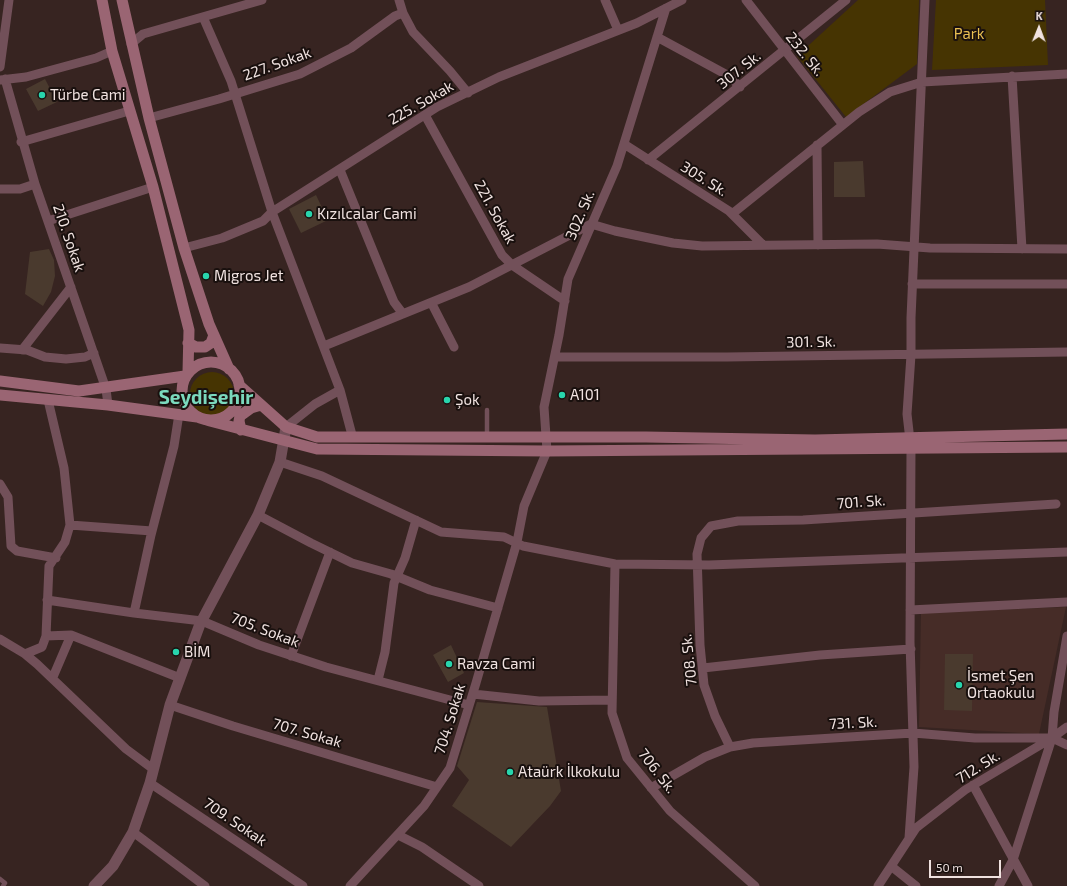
<!DOCTYPE html>
<meta charset="utf-8">
<style>
body{margin:0}
#map{position:relative;width:1067px;height:886px;overflow:hidden;background:#372421;font-family:"Exo 2",sans-serif}
canvas{display:block}
.north{position:absolute;left:1019px;top:8px;width:40px;height:40px;-webkit-text-stroke:3px #19100e;paint-order:stroke;rotate:1deg;font-size:11px;font-weight:700;line-height:16px;text-align:center;color:#f0e2e0}
.north::after{content:'';display:block;margin:auto;width:14px;height:18px;background:#f0e2e0;clip-path:polygon(50% 0,100% 100%,50% 72%,0 100%)}
.scale{position:absolute;left:929px;top:860px;width:72px;height:18px;box-sizing:border-box;border:2px solid #f0e2e0;border-top:0;padding-left:5px;font-size:12px;line-height:14px;white-space:nowrap;color:#f0e2e0;-webkit-text-stroke:3px #19100e;paint-order:stroke}
</style>
<div id="map">
<canvas width="1067" height="886"></canvas>
<div class="north">K</div>
<div class="scale">50 m</div>
</div>
<script>
const c = document.querySelector('canvas').getContext('2d');
c.lineJoin = 'round';
function paint(path, color) {
  c.fillStyle = color;
  c.fill(path, 'evenodd');
}
function shape(rows) {
  const path = new Path2D();
  for (const r of rows) {
    if (r.length === 3) {
      path.moveTo(r[0] + r[2], r[1]);
      path.arc(r[0], r[1], r[2], 0, 2 * Math.PI);
      continue;
    }
    path.moveTo(r[0], r[1]);
    for (let i = 2; i < r.length; i += 2) path.lineTo(r[i], r[i + 1]);
  }
  return path;
}
function strokePath(path, color, width, dash) {
  c.strokeStyle = color;
  c.lineWidth = width;
  c.lineCap = dash ? 'butt' : 'round';
  c.setLineDash(dash || []);
  c.stroke(path);
}
function label(font, color, halo, rows, align = 'center') {
  c.font = font + ' "Exo 2",sans-serif';
  c.lineWidth = 4;
  c.setLineDash([]);
  c.textBaseline = 'middle';
  c.strokeStyle = halo;
  c.fillStyle = color;
  for (const [text, x, y, turn = 0] of rows) {
    c.save();
    c.translate(x, y);
    c.rotate((+turn || 0) * Math.PI / 180);
    c.textAlign = isNaN(turn) ? turn : align;
    if (halo) c.strokeText(text, 0, 0);
    c.fillText(text, 0, 0);
    c.restore();
  }
}
const built = shape([
 [1066,607,1039,734,919,727,921,613]
]);
const green = shape([
 [858,0,919,0,917,64,846,117,797,56],
 [936,0,1045,0,1048,65,932,70],
 [212,394,22]
]);
const building = shape([
 [45,79,57,102,38,111,26,89],
 [863,161,865,197,834,197,834,162],
 [316,195,328,220,301,233,289,209],
 [49,249,54,260,55,276,51,292,43,306,25,294,30,252],
 [451,645,464,673,448,682,433,655],
 [945,654,973,654,972,711,944,710],
 [477,702,547,707,561,791,550,806,511,847,452,806,469,780,457,766]
]);
const service = shape([
 [487,436,487,410],
 [0,879,5,883,3,886]
]);
const minor = shape([
 [399,0,403,13,413,32,450,71,468,93],
 [605,0,618,30],
 [746,0,843,125],
 [203,17,231,81,272,212,340,390,352,435],
 [657,37,729,76,740,87],
 [131,44,143,34,262,0],
 [0,67,9,0],
 [1012,76,1022,249],
 [5,79,35,184,106,389,108,405],
 [0,80,26,77,96,58,112,51],
 [425,115,502,255,512,265,565,301],
 [149,118,219,99,300,74,351,48,395,16,403,13],
 [21,142,129,111],
 [624,144,729,211,763,245],
 [817,145,818,245],
 [648,160,846,0],
 [340,170,382,273,394,302,403,314],
 [0,189,20,189,35,184],
 [732,214,859,112,890,92,922,82,1067,74],
 [48,221,153,187],
 [184,248,222,238,263,221,272,212,437,107,499,77,637,23,682,0],
 [912,284,1067,284],
 [433,306,454,347],
 [324,346,469,287,591,224,615,231,673,243,702,246,877,244,930,248,1067,249],
 [0,348,27,350,45,357,66,359,85,357,94,353],
 [22,350,71,287],
 [555,357,727,357,1067,352],
 [286,427,315,404,340,390],
 [280,462,322,476,441,532,504,537,523,546,615,564,709,565,1067,552],
 [0,484,8,497,11,546,17,551,56,558],
 [258,515,311,543,352,563,391,574,430,590,498,608],
 [70,525,152,531],
 [615,564,612,713,627,758,670,811,755,886],
 [47,600,134,613,202,621,259,645,326,667,469,705],
 [910,610,1067,602],
 [134,613,151,535,174,446,179,414],
 [46,636,71,635,180,678],
 [0,639,25,654,37,664,126,749,153,769],
 [25,654,42,647,46,636,49,566,65,542,70,525,64,468,48,400],
 [291,656,330,552],
 [703,668,820,655,911,649],
 [53,677,71,635],
 [378,680,385,652,394,583,405,558,416,520],
 [473,694,539,701,612,700],
 [170,705,233,726,437,787],
 [730,747,715,716,704,685,700,645,697,554,701,538,711,526,738,521,803,520,1056,504],
 [150,783,303,886],
 [973,785,1028,886],
 [651,788,705,757,730,747,753,743,913,733,975,738,1052,738,1067,745],
 [133,832,205,886],
 [398,835,422,847,479,886],
 [909,838,914,767,910,642,911,449,907,414,911,355,911,318,925,0],
 [891,866,916,886],
 [350,886,424,806,450,768,476,683,517,542,524,506,547,451,544,407,559,335,568,279,617,166,666,8],
 [878,886,916,828,965,790,1052,738,1067,727],
 [999,886,1013,860,1052,738,1054,712,1067,636]
]);
const tertiary = shape([
 [94,886,113,866,133,832,150,783,170,705,200,624,258,515,280,462,286,427]
]);
const secondary = shape([
 [102,0,112,51,153,187,189,330,188,372],
 [122,0,149,118,184,248,209,324,229,369],
 [188,343,196,347,205,347,211,343,214,335],
 [211,391,29],
 [0,381,79,391,185,376],
 [239,385,286,427,317,437,646,437,815,440,1067,434],
 [0,395,108,405,197,417],
 [206,420,317,449,547,451,1067,447],
 [241,430,239,421,240,416,251,408,261,405]
]);
const markers = [
 [42,95,4,"#28d5ad"],
 [309,214,4,"#28d5ad"],
 [206,276,4,"#28d5ad"],
 [562,395,4,"#28d5ad"],
 [447,400,4,"#28d5ad"],
 [176,652,4,"#28d5ad"],
 [449,664,4,"#28d5ad"],
 [959,685,4,"#28d5ad"],
 [510,772,4,"#28d5ad"]
];
const parkNames = [
 ["Park",969,34]
];
const streetNames = [
 ["232. Sk.",805,54,51],
 ["227. Sokak",277,64,-20],
 ["307. Sk.",739,70,-39],
 ["225. Sokak",421,103,-30],
 ["305. Sk.",704,179,32],
 ["221. Sokak",495,212,61],
 ["302. Sk.",580,215,-67],
 ["210. Sokak",69,238,71],
 ["301. Sk.",811,342,-1],
 ["701. Sk.",861,502,-4],
 ["705. Sokak",265,630,21],
 ["708. Sk.",689,660,-96],
 ["704. Sokak",450,719,-73],
 ["731. Sk.",853,723,-3],
 ["707. Sokak",307,733,16],
 ["712. Sk.",978,767,-32],
 ["706. Sk.",657,771,52],
 ["709. Sokak",235,822,34]
];
const poiNames = [
 ["Türbe Cami",50,95],
 ["Kızılcalar Cami",317,214],
 ["Migros Jet",214,276],
 ["A101",570,395],
 ["Şok",455,400],
 ["BİM",184,652],
 ["Ravza Cami",457,664],
 ["İsmet Şen",967,676],
 ["Ortaokulu",967,693],
 ["Ataürk İlkokulu",518,772]
];
const districtNames = [
 ["Seydişehir",206,398]
];
paint(built, '#462c27');
paint(green, '#463402');
paint(building, '#4a3a2e');
strokePath(service, '#725059', 4.5);
strokePath(minor, '#725059', 9);
strokePath(tertiary, '#725059', 11);
strokePath(secondary, '#9a6573', 11);
for (const [x, y, r, color] of markers) {
  const dot = new Path2D();
  dot.arc(x, y, r, 0, 2 * Math.PI);
  c.fillStyle = color;
  c.fill(dot);
  strokePath(dot, '#19100e', 1.5);
}
label('15px', '#e9bf52', '#19100e', parkNames);
label('15px', '#f0e2e0', '#19100e', streetNames);
label('15px', '#f0e2e0', '#19100e', poiNames, 'left');
label('bold 19px', '#7bd9bd', '#19100e', districtNames);
</script>
